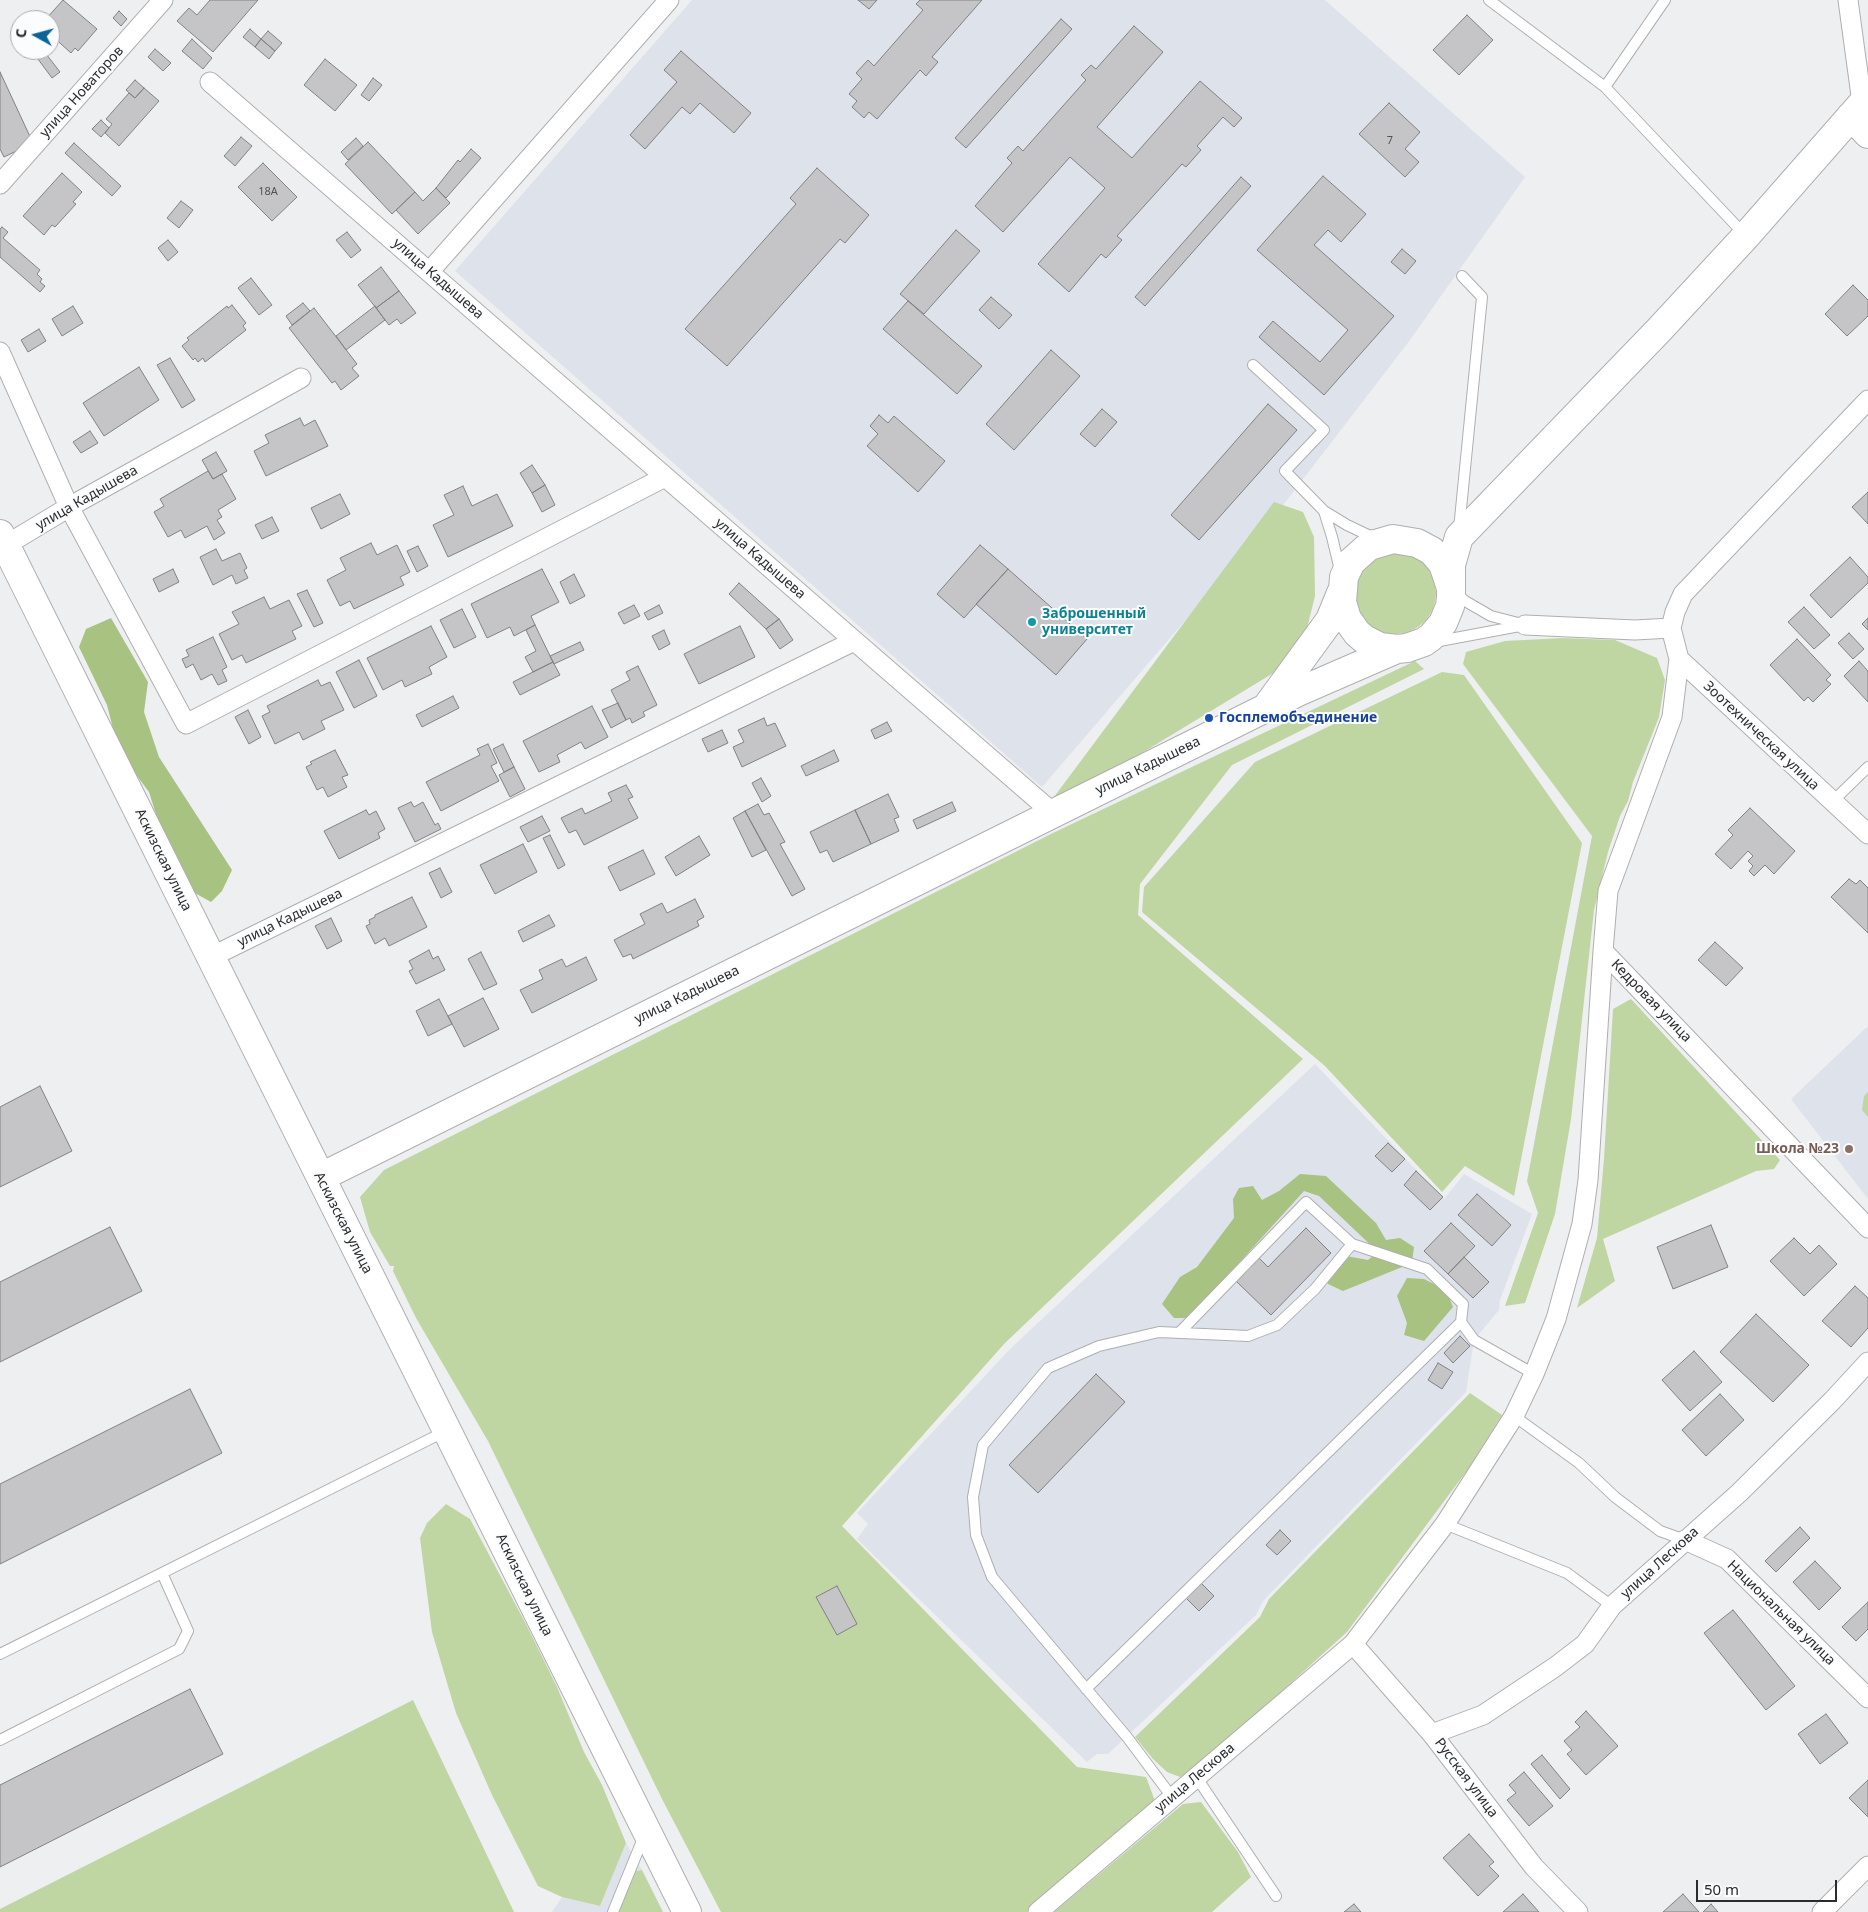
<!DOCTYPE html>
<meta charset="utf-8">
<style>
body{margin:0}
#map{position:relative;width:1868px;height:1912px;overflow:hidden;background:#eeeff1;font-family:"Noto Sans",sans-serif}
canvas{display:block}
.north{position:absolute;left:10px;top:10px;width:50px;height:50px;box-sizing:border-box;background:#fbfcfe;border:1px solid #a8a9aa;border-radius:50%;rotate:277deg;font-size:14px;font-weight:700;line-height:20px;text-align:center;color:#2c2c2d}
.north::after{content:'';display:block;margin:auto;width:18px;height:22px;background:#0a6495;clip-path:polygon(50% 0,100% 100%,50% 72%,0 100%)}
.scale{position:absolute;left:1696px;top:1880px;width:141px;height:22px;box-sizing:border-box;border:2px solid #2c2c2d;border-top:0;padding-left:6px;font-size:15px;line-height:18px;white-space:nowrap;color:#2c2c2d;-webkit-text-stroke:4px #fbfcfe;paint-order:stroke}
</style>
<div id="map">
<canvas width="1868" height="1912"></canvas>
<div class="north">С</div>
<div class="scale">50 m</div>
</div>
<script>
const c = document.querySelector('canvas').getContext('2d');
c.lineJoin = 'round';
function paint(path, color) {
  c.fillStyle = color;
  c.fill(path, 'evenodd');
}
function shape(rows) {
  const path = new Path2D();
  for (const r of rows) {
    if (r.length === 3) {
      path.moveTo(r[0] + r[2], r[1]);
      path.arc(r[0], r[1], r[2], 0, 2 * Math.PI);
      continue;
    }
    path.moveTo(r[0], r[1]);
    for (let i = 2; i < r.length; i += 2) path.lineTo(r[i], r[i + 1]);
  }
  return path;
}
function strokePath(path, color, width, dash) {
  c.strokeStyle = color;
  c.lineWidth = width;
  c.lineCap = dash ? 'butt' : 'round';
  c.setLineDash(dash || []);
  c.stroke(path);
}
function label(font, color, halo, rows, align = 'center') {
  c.font = font + ' "Noto Sans",sans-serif';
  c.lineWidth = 4;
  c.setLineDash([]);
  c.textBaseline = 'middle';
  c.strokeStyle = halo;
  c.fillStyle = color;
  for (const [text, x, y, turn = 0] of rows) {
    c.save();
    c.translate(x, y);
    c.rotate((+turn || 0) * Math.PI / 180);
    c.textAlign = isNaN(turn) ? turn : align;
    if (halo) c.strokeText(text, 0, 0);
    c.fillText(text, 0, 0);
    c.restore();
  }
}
const built = shape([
 [692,0,1325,0,1525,177,1410,340,1274,517,1042,787,455,271],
 [1868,1026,1868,1199,1791,1099],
 [1315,1064,1444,1199,1464,1174,1532,1214,1500,1300,1499,1310,1474,1340,1466,1392,1263,1601,1256,1615,1108,1754,1097,1754,1087,1762,857,1539,868,1524,857,1513,1010,1349],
 [626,1843,642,1870,636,1871,617,1912,552,1912,562,1897,600,1906]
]);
const green = shape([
 [1274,502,1303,512,1314,537,1315,596,1307,628,1275,672,1063,801,1048,805],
 [1395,593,41],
 [1563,638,1615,640,1657,658,1665,680,1659,717,1633,782,1628,801,1620,816,1608,852,1594,910,1571,1119,1555,1214,1525,1303,1505,1306,1538,1213,1527,1181,1592,836,1463,664,1466,652,1505,641],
 [1415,661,1424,669,1232,765,1140,884,1138,915,1303,1059,1005,1343,842,1526,1077,1767,1146,1777,1155,1801,1027,1912,721,1912,662,1799,488,1441,416,1318,393,1271,394,1266,390,1266,370,1232,360,1197,384,1170,1055,832],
 [1442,672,1464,675,1582,843,1514,1196,1465,1166,1442,1192,1325,1066,1142,912,1144,887,1255,762],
 [1631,999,1780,1160,1774,1169,1756,1171,1603,1239,1615,1281,1577,1308,1597,1238,1604,1159,1613,1009],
 [1868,1092,1868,1117,1862,1110,1864,1096],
 [1470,1393,1502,1415,1468,1469,1347,1632,1196,1769,1180,1777,1167,1772,1153,1759,1135,1737,1260,1617,1269,1599],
 [446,1504,470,1519,527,1626,557,1687,584,1752,602,1785,626,1843,600,1906,562,1897,538,1886,492,1795,456,1713,432,1632,420,1538,427,1523],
 [413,1700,514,1912,0,1912,0,1909],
 [1201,1802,1238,1852,1251,1877,1212,1912,1054,1912,1183,1804],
 [642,1870,663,1912,617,1912,636,1871]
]);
const forest = shape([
 [111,618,148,682,144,712,159,757,232,870,222,891,211,902,193,892,160,827,149,792,119,752,107,705,79,647,86,629],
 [1300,1174,1326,1176,1376,1223,1386,1240,1400,1238,1414,1247,1412,1263,1343,1291,1328,1284,1325,1271,1346,1256,1368,1260,1378,1252,1319,1196,1304,1191,1189,1318,1174,1318,1162,1304,1180,1277,1197,1267,1234,1218,1233,1199,1239,1188,1253,1186,1262,1200,1279,1191],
 [1407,1278,1424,1279,1446,1290,1453,1307,1424,1341,1404,1335,1407,1323,1397,1296]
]);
const building = shape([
 [63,0,97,29,78,51,75,48,71,53,50,34,50,20,45,20,63,0],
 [210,0,258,0,213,52,177,21,189,8,197,15,210,0],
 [858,0,877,0,869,9,858,0],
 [920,0,982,0,932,57,938,62,926,76,920,70,877,119,869,112,864,118,852,107,857,101,849,94,862,79,856,73,868,60,874,66,923,10,916,4,920,0],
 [119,11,127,19,121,26,113,18,119,11],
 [1467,15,1493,40,1459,75,1433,50,1467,15],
 [1061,19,1072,29,966,148,955,138,1061,19],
 [1134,26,1163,52,1097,127,1132,158,1200,81,1242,118,1234,127,1223,117,1197,146,1201,150,1186,167,1182,164,1117,236,1122,240,1106,258,1101,254,1069,292,1038,264,1105,188,1070,157,1003,232,975,206,1012,163,1007,158,1018,146,1023,151,1086,80,1081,75,1091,65,1096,69,1134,26],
 [250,29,261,39,255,47,243,37,250,29],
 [268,31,282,43,275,51,261,39,268,31],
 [192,39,212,58,203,69,182,51,192,39],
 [261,39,275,51,269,59,255,47,261,39],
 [155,49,171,63,163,71,148,57,155,49],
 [33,50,43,50,60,72,52,78,32,51,33,50],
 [681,51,751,113,734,133,700,103,690,114,682,107,645,149,630,135,677,82,664,70,681,51],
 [325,59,357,85,335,111,304,85,325,59],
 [0,72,33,143,4,157,0,149,0,72],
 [373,78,382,85,369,101,361,95,373,78],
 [135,80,144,88,135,98,126,90,135,80],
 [144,88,159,101,119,146,105,133,112,124,106,119,129,93,135,98,144,88],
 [1389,103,1420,132,1405,149,1419,162,1405,177,1359,134,1389,103],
 [101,120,109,128,101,137,92,129,101,120],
 [241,137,252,146,235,166,224,156,241,137],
 [356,138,363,146,348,160,341,152,356,138],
 [368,142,415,192,392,214,345,164,368,142],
 [74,143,121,186,112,196,65,153,74,143],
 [471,149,481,158,446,198,436,188,458,160,460,162,471,149],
 [263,163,297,197,272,221,238,187,263,163],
 [817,168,869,215,845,243,840,239,727,366,685,329,796,204,790,198,817,168],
 [62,173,82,192,73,202,76,204,55,227,52,225,44,235,23,216,62,173],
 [1323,176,1366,214,1341,242,1328,230,1314,245,1394,316,1324,395,1259,337,1273,321,1320,362,1348,330,1257,250,1323,176],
 [1241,177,1251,186,1145,306,1135,297,1241,177],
 [436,188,450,203,418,234,396,210,415,192,423,201,436,188],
 [181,201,193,210,179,228,167,218,181,201],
 [2,227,8,232,3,238,40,270,37,274,42,279,40,282,45,286,40,292,0,257,0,229,2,227],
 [956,230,980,251,924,314,900,294,956,230],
 [347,232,361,250,351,258,336,240,347,232],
 [168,240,178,252,168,261,158,248,168,240],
 [1402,249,1416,261,1405,274,1391,262,1402,249],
 [381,267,399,291,376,308,358,285,381,267],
 [251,278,272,305,259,315,238,288,251,278],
 [1853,285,1868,300,1868,316,1847,336,1825,314,1853,285],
 [399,291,416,313,401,324,397,319,389,325,376,308,399,291],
 [991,297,1012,315,999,329,979,310,991,297],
 [908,301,982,366,957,394,883,329,908,301],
 [303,303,310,311,292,325,286,316,303,303],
 [232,305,246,323,243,326,246,330,205,362,203,358,198,362,195,358,193,360,182,346,189,340,187,338,227,306,228,308,232,305],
 [73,306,83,323,62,336,52,319,73,306],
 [375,306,385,320,346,350,336,336,375,306],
 [314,308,357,364,352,368,359,376,341,390,335,381,332,383,289,328,314,308],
 [39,329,46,341,28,352,21,340,39,329],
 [1051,350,1080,376,1014,450,986,424,1051,350],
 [170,358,195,400,182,408,157,365,170,358],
 [139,367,159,400,104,436,83,403,139,367],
 [1268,404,1297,430,1199,540,1171,515,1268,404],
 [1102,409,1117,422,1095,447,1080,434,1102,409],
 [879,415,888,423,894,416,945,461,918,492,867,446,878,434,870,426,879,415],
 [300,418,304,426,315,420,328,446,266,476,254,451,269,443,265,435,300,418],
 [90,431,98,443,81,453,73,442,90,431],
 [216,452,227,471,213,479,202,460,216,452],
 [532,465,545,485,532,493,520,473,532,465],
 [208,471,213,479,222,474,236,499,218,510,222,517,217,520,225,533,214,540,207,526,185,538,181,530,168,537,154,512,164,506,160,499,208,471],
 [545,485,555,505,542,512,532,493,545,485],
 [463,486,472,506,497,494,513,526,448,557,433,525,454,515,444,495,463,486],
 [1868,492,1868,524,1852,507,1868,492],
 [340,494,350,514,321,529,311,508,340,494],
 [272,517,279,531,262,539,255,525,272,517],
 [371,543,377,555,397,545,410,572,400,577,404,585,354,609,350,601,340,606,327,580,346,570,340,558,371,543],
 [980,545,1008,569,964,618,937,594,980,545],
 [418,546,428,566,417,572,407,551,418,546],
 [216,549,222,561,240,553,247,568,244,570,248,578,236,584,232,575,213,585,200,557,216,549],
 [1850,557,1868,577,1868,583,1831,618,1810,595,1850,557],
 [173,569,179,582,159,592,153,579,173,569],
 [542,569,559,602,531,616,535,625,514,636,510,627,487,638,471,604,542,569],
 [1008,569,1087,639,1056,675,976,604,1008,569],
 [574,574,585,596,570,604,560,582,574,574],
 [739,583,779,619,766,629,729,594,739,583],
 [307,590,323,623,314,627,297,594,307,590],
 [264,597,270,609,289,600,302,626,292,631,296,639,246,663,242,655,232,660,219,634,239,624,232,612,264,597],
 [634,605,640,616,624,624,618,613,634,605],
 [659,605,663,613,648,620,644,613,659,605],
 [1804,607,1830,635,1814,649,1788,622,1804,607],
 [462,609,476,637,454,648,440,620,462,609],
 [1868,618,1868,630,1862,624,1868,618],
 [779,619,793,640,780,649,766,629,779,619],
 [535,625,553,662,533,672,525,657,536,651,526,630,535,625],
 [431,626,447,657,429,667,432,674,405,687,402,680,383,690,367,658,431,626],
 [740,626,755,657,699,684,684,654,740,626],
 [664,630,670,644,659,650,652,636,664,630],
 [1849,633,1864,649,1853,659,1838,643,1849,633],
 [213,637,227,667,222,670,227,681,218,685,212,674,201,680,193,664,186,668,182,659,189,656,186,650,213,637],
 [1797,639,1831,675,1826,680,1831,684,1813,702,1808,697,1804,701,1770,665,1797,639],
 [580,642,584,650,554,664,550,656,580,642],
 [359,660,377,696,354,708,336,672,359,660],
 [1859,661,1868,671,1868,702,1844,676,1859,661],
 [553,662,560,675,520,695,513,682,553,662],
 [638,666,657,705,643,712,645,716,632,723,630,718,626,720,611,690,630,680,626,672,638,666],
 [318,680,321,686,330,682,344,710,321,721,325,729,303,740,299,732,275,744,262,716,270,712,267,706,318,680],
 [453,696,459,708,422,727,416,715,453,696],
 [618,703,626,720,611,728,602,710,618,703],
 [592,706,608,737,585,749,581,742,557,755,560,762,539,772,523,741,592,706],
 [248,710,261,737,249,744,235,717,248,710],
 [764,718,767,726,775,723,786,746,742,767,733,747,744,742,738,730,764,718],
 [887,722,892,731,875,739,871,730,887,722],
 [722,730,728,743,708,752,702,739,722,730],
 [488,744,497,763,491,766,499,781,441,811,426,782,480,755,477,749,488,744],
 [503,744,514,767,504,772,493,749,503,744],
 [335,750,348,775,342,777,347,787,328,797,323,787,317,790,306,767,312,764,310,762,335,750],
 [834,750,839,761,806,776,801,766,834,750],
 [514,767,525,789,510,797,499,775,514,767],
 [761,778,771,796,762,802,752,783,761,778],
 [626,785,633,797,628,799,638,818,584,845,576,830,569,833,561,818,582,808,585,814,612,801,608,793,626,785],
 [888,794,899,817,894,819,899,831,871,844,855,810,888,794],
 [411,802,414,807,423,802,435,825,438,823,441,829,415,842,398,808,411,802],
 [952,802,956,811,917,829,913,820,952,802],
 [758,804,764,815,769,813,785,842,780,844,805,889,792,896,745,811,758,804],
 [1750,808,1795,851,1774,874,1765,865,1754,876,1749,871,1753,866,1748,861,1753,856,1748,851,1731,869,1715,854,1733,835,1728,830,1750,808],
 [366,810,369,815,376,811,385,829,378,833,380,838,339,859,324,831,366,810],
 [855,810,871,844,833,862,827,850,820,853,810,832,855,810],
 [745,811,766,850,752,857,733,818,745,811],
 [542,816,550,831,528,842,520,827,542,816],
 [550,835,565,865,558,869,543,838,550,835],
 [699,836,710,855,676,876,665,857,699,836],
 [523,844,537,872,495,894,480,865,523,844],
 [643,850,655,874,620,891,608,867,643,850],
 [440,868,452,892,441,898,429,873,440,868],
 [1849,879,1856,884,1860,880,1868,888,1868,933,1831,897,1849,879],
 [412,897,427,927,389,946,385,938,375,944,366,926,370,924,369,920,375,917,375,915,412,897],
 [695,899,704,917,697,921,699,926,633,959,631,954,623,957,614,940,645,924,640,914,662,903,667,913,695,899],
 [549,915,555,926,523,942,518,931,549,915],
 [331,918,342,941,327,949,315,926,331,918],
 [1715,942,1743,968,1726,986,1698,960,1715,942],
 [429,950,433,959,438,956,445,970,416,984,409,971,413,969,409,961,429,950],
 [481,952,497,984,484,990,468,959,481,952],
 [586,957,597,980,532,1013,520,990,543,979,539,970,562,959,566,967,586,957],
 [483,998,499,1029,464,1047,448,1016,483,998],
 [439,999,452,1024,428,1036,416,1011,439,999],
 [40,1086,72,1151,0,1187,0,1107,40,1086],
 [1388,1143,1405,1159,1392,1172,1375,1156,1388,1143],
 [1416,1171,1443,1197,1430,1210,1404,1185,1416,1171],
 [1477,1194,1511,1225,1492,1246,1458,1215,1477,1194],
 [1451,1223,1475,1246,1448,1274,1424,1251,1451,1223],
 [1711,1225,1728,1267,1673,1289,1657,1247,1711,1225],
 [110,1227,142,1291,0,1362,0,1282,110,1227],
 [1306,1228,1331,1253,1271,1315,1235,1280,1258,1257,1268,1267,1306,1228],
 [1794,1238,1810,1254,1819,1245,1837,1264,1804,1296,1770,1261,1794,1238],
 [1464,1257,1489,1282,1473,1298,1448,1274,1464,1257],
 [1855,1286,1868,1298,1868,1328,1851,1347,1822,1321,1855,1286],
 [1756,1314,1809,1365,1773,1402,1720,1352,1756,1314],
 [1460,1336,1470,1346,1453,1363,1444,1353,1460,1336],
 [1694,1351,1722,1382,1690,1411,1662,1380,1694,1351],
 [1438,1363,1453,1372,1442,1389,1428,1380,1438,1363],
 [1096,1374,1125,1402,1038,1493,1009,1465,1096,1374],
 [190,1389,222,1453,0,1564,0,1484,190,1389],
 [1720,1394,1744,1420,1706,1456,1682,1430,1720,1394],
 [1800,1527,1810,1538,1776,1572,1765,1561,1800,1527],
 [1280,1530,1291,1541,1277,1555,1266,1545,1280,1530],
 [1815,1561,1841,1588,1819,1610,1793,1582,1815,1561],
 [1199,1581,1214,1596,1199,1611,1184,1596,1199,1581],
 [837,1586,857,1624,837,1635,816,1597,837,1586],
 [1868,1602,1868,1629,1856,1641,1842,1627,1868,1602],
 [1733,1610,1795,1686,1766,1710,1704,1633,1733,1610],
 [190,1689,223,1754,0,1867,0,1785,190,1689],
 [1586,1711,1618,1746,1586,1775,1567,1754,1572,1750,1564,1741,1580,1727,1575,1722,1586,1711],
 [1826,1714,1848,1743,1820,1764,1798,1734,1826,1714],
 [1542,1755,1570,1789,1560,1799,1531,1764,1542,1755],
 [1524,1772,1553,1806,1529,1826,1507,1800,1516,1793,1509,1785,1524,1772],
 [1868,1780,1868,1817,1849,1798,1868,1780],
 [1469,1834,1494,1862,1489,1866,1499,1876,1478,1896,1443,1858,1469,1834],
 [1523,1894,1539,1912,1503,1912,1523,1894],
 [1683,1894,1699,1912,1663,1912,1683,1894],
 [1354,1904,1361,1912,1344,1912,1354,1904],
 [1711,1904,1718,1912,1703,1912,1711,1904]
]);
const lane = shape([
 [1489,0,1605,87,1745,235],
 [1605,87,1665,0],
 [1253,365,1324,430,1285,471,1324,511,1347,525,1368,535,1378,536],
 [1324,511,1332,537,1340,570],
 [1459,529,1482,297,1462,276],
 [1455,592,1465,601,1491,616,1522,624],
 [1434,642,1525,625],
 [1832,802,1868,767],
 [1180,1332,1306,1202,1352,1244,1427,1269,1463,1304,1461,1322,1474,1340,1534,1374],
 [1514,1416,1579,1463,1615,1497,1660,1531,1685,1540],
 [1445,1524,1567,1573,1612,1606],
 [0,1654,446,1431],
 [1086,1689,1461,1322],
 [0,1740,179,1649,188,1631,162,1573],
 [1197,1778,1276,1896],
 [1172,1797,1127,1737,992,1577,976,1535,973,1497,983,1445,1048,1368,1099,1346,1159,1332,1248,1336,1277,1325,1315,1289,1352,1244],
 [613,1912,644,1836]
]);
const street = shape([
 [1848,0,1862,103],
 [210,82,1053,813],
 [0,184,163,0],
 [429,272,669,0],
 [0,352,69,507,186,724,665,477],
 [6,545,69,507,301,378],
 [1525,625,1635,630,1671,628,1675,612,1683,594,1868,400],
 [1671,628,1679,659,1868,834],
 [1679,659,1672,717,1608,891,1603,951,1868,1228],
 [211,957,854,641],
 [1685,1540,1727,1559,1868,1698],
 [1353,1644,1432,1734,1534,1867,1578,1912],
 [1432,1734,1483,1715,1555,1667,1585,1644,1612,1606,1739,1493,1832,1401,1868,1362],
 [1038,1912,1353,1644,1445,1524,1514,1416,1534,1374,1556,1319,1582,1224,1588,1180,1603,951],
 [1822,1912,1868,1866]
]);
const secondary = shape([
 [1851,116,1868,134],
 [1451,588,1443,564,1432,551,1417,543,1393,539,1369,546,1351,562,1344,577,1342,602,1347,619,1357,633,1364,639,1380,647,1397,649,1407,648,1424,642,1431,637,1443,623,1450,606,1451,597,1451,565,1459,537,1659,330,1746,236,1868,97],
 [1268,705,1330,620,1341,593],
 [321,1177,1298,692,1397,649]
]);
const primary = shape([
 [0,534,687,1912]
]);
const markers = [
 [1032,622,5,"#0f9aa8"],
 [1209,718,5,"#1a4fb4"],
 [1849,1149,5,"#8d6e63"]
];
const numberNames = [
 ["7",1390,141],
 ["18А",268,192]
];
const streetNames = [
 ["улица Новаторов",82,92,-48],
 ["улица Кадышева",438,279,41],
 ["улица Кадышева",87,498,-30],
 ["улица Кадышева",760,559,41],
 ["Зоотехническая улица",1761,736,43],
 ["улица Кадышева",1148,766,-26],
 ["Аскизская улица",163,860,64],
 ["улица Кадышева",290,918,-26],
 ["улица Кадышева",687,995,-26],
 ["Кедровая улица",1651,1001,46],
 ["Аскизская улица",343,1223,63],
 ["улица Лескова",1660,1563,-42],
 ["Аскизская улица",524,1585,64],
 ["Национальная улица",1781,1613,44],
 ["улица Лескова",1195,1778,-40],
 ["Русская улица",1466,1778,53]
];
const cultureNames = [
 ["Заброшенный",1042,614],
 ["университет",1042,630]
];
const transitNames = [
 ["Госплемобъединение",1219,718]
];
const educationNames = [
 ["Школа №23",1839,1149]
];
paint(built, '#dee2eb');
paint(green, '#bfd5a2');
paint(forest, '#a8c282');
paint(building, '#c5c5c7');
strokePath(building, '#818283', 1);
strokePath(lane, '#afafb1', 12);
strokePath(street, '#afafb1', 21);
strokePath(secondary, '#afafb1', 30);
strokePath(primary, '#afafb1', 30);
strokePath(lane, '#fff', 10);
strokePath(street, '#fff', 19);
strokePath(secondary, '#fff', 28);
strokePath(primary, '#fff', 28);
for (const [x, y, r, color] of markers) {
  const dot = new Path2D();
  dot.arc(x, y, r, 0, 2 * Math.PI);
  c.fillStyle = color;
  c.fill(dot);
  strokePath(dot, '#fbfcfe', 2);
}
label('11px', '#525254', null, numberNames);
label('14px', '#2c2c2d', '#fbfcfe', streetNames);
label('bold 14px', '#0d838f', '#fbfcfe', cultureNames, 'left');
label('bold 14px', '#164399', '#fbfcfe', transitNames, 'left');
label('bold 14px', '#785e54', '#fbfcfe', educationNames, 'right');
</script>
